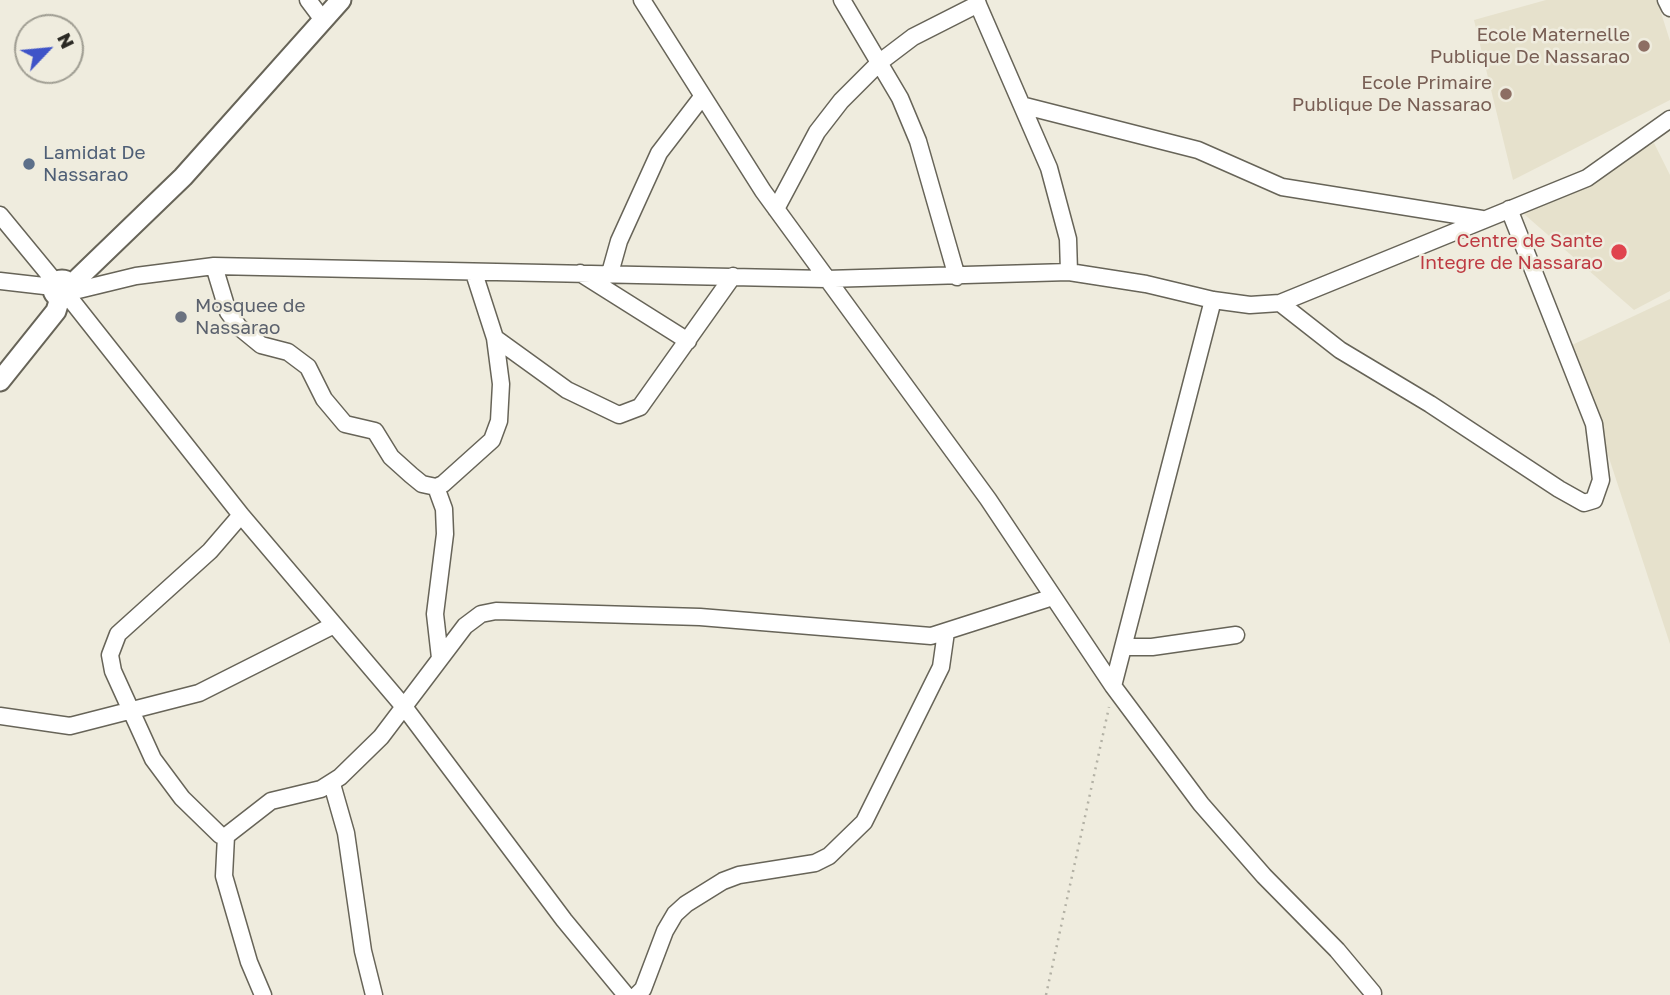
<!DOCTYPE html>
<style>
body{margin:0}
#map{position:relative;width:1670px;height:995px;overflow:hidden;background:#efecde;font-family:"Golos Text",sans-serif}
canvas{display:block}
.north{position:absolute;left:14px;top:14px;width:70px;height:70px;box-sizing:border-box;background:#efecde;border:2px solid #a09e93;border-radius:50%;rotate:64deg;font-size:19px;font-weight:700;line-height:28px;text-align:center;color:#2a2823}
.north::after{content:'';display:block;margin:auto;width:24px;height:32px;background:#3f54c8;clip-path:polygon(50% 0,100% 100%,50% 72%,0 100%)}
</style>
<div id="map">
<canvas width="1670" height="995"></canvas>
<div class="north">N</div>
</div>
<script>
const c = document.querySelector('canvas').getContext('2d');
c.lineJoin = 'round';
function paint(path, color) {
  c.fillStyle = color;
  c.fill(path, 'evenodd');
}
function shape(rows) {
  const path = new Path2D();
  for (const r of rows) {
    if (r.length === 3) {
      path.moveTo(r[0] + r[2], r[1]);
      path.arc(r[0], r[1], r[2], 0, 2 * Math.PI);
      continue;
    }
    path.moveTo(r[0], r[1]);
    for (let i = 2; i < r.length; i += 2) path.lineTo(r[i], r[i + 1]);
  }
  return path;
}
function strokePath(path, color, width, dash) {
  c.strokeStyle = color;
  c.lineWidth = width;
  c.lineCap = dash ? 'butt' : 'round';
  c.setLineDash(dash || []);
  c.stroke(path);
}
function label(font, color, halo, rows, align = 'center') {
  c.font = font + ' "Golos Text",sans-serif';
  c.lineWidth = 5;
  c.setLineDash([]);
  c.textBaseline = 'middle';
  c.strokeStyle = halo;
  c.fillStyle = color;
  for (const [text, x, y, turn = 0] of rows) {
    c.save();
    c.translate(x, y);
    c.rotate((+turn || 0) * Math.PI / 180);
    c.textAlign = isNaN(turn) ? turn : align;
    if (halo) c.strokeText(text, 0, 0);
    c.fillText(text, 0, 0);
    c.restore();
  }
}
const built = shape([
 [1546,0,1657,0,1670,41,1670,100,1513,180,1474,20],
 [1654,143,1670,175,1670,291,1634,310,1524,214],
 [1670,299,1670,644,1572,345]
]);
const path = shape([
 [1046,995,1109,707]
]);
const minor = shape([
 [308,0,323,20],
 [642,0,763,191,988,499,1113,686,1201,804,1264,876,1337,950,1373,993],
 [842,0,900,98,918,141,957,277],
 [976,0,1049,168,1068,239,1069,272],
 [1666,0,1670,8],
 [1025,106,1198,150,1282,187,1482,219],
 [776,209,817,132,841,101,880,62,913,37,978,4],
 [0,215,56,283],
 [214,266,228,312,239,327,261,345,288,352,308,367,324,399,345,424,375,431,391,457,411,475,422,484,436,487,443,484,492,440,499,421,501,384,495,338,474,273],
 [580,273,688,341],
 [610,273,619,241,659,153,702,97],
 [0,281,53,287],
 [70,292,136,276,214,266,826,279,1069,272,1146,284,1213,300,1250,305,1280,303,1587,178,1670,119],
 [68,296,241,515,405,708,564,920,626,995],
 [1280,303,1340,350,1430,404,1559,489,1584,503,1594,500,1601,480,1594,424,1509,209],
 [495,338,567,390,619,415,640,407,733,276],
 [436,487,444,509,445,534,435,614,440,658],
 [1124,647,1152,647,1236,635],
 [1113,686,1213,300],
 [0,716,70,726,199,693,334,625],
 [332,784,346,833,363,951,374,995],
 [226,836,220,835,182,798,153,759,113,671,110,655,118,634,210,551,241,515],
 [263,995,249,962,224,876,226,836,271,801,321,789,340,777,381,737,465,626,481,614,496,611,700,617,931,636,1053,597],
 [637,995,643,989,665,931,675,914,686,904,723,881,739,875,815,863,829,856,864,822,941,667,946,632]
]);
const tertiary = shape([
 [62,289,9],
 [70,286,183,177,341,0],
 [0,381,56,311,60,298]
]);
const markers = [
 [1644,46,7,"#8d6e63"],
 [1506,94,7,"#8d6e63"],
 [29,164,7,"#5c6f8a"],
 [1619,252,9,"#e0444e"],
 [181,317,7,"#6b7280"]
];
const educationNames = [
 ["Ecole Maternelle",1630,35],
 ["Publique De Nassarao",1630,57],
 ["Ecole Primaire",1492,83],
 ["Publique De Nassarao",1492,105]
];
const serviceNames = [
 ["Lamidat De",43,153],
 ["Nassarao",43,175]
];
const healthNames = [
 ["Centre de Sante",1603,241],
 ["Integre de Nassarao",1603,263]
];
const worshipNames = [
 ["Mosquee de",195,306],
 ["Nassarao",195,328]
];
paint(built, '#e6e1cc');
strokePath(minor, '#676458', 19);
strokePath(tertiary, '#676458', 23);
strokePath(path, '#b3b1a5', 2.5, [2, 5]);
strokePath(minor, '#fff', 16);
strokePath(tertiary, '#fff', 19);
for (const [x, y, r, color] of markers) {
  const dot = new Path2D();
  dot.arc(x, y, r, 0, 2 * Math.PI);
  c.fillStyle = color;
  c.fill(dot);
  strokePath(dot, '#efecde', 2.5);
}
label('19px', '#785e54', '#efecde', educationNames, 'right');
label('19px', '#4e5e75', '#efecde', serviceNames, 'left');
label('19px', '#be3a42', '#efecde', healthNames, 'right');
label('19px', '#5b616d', '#efecde', worshipNames, 'left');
</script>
